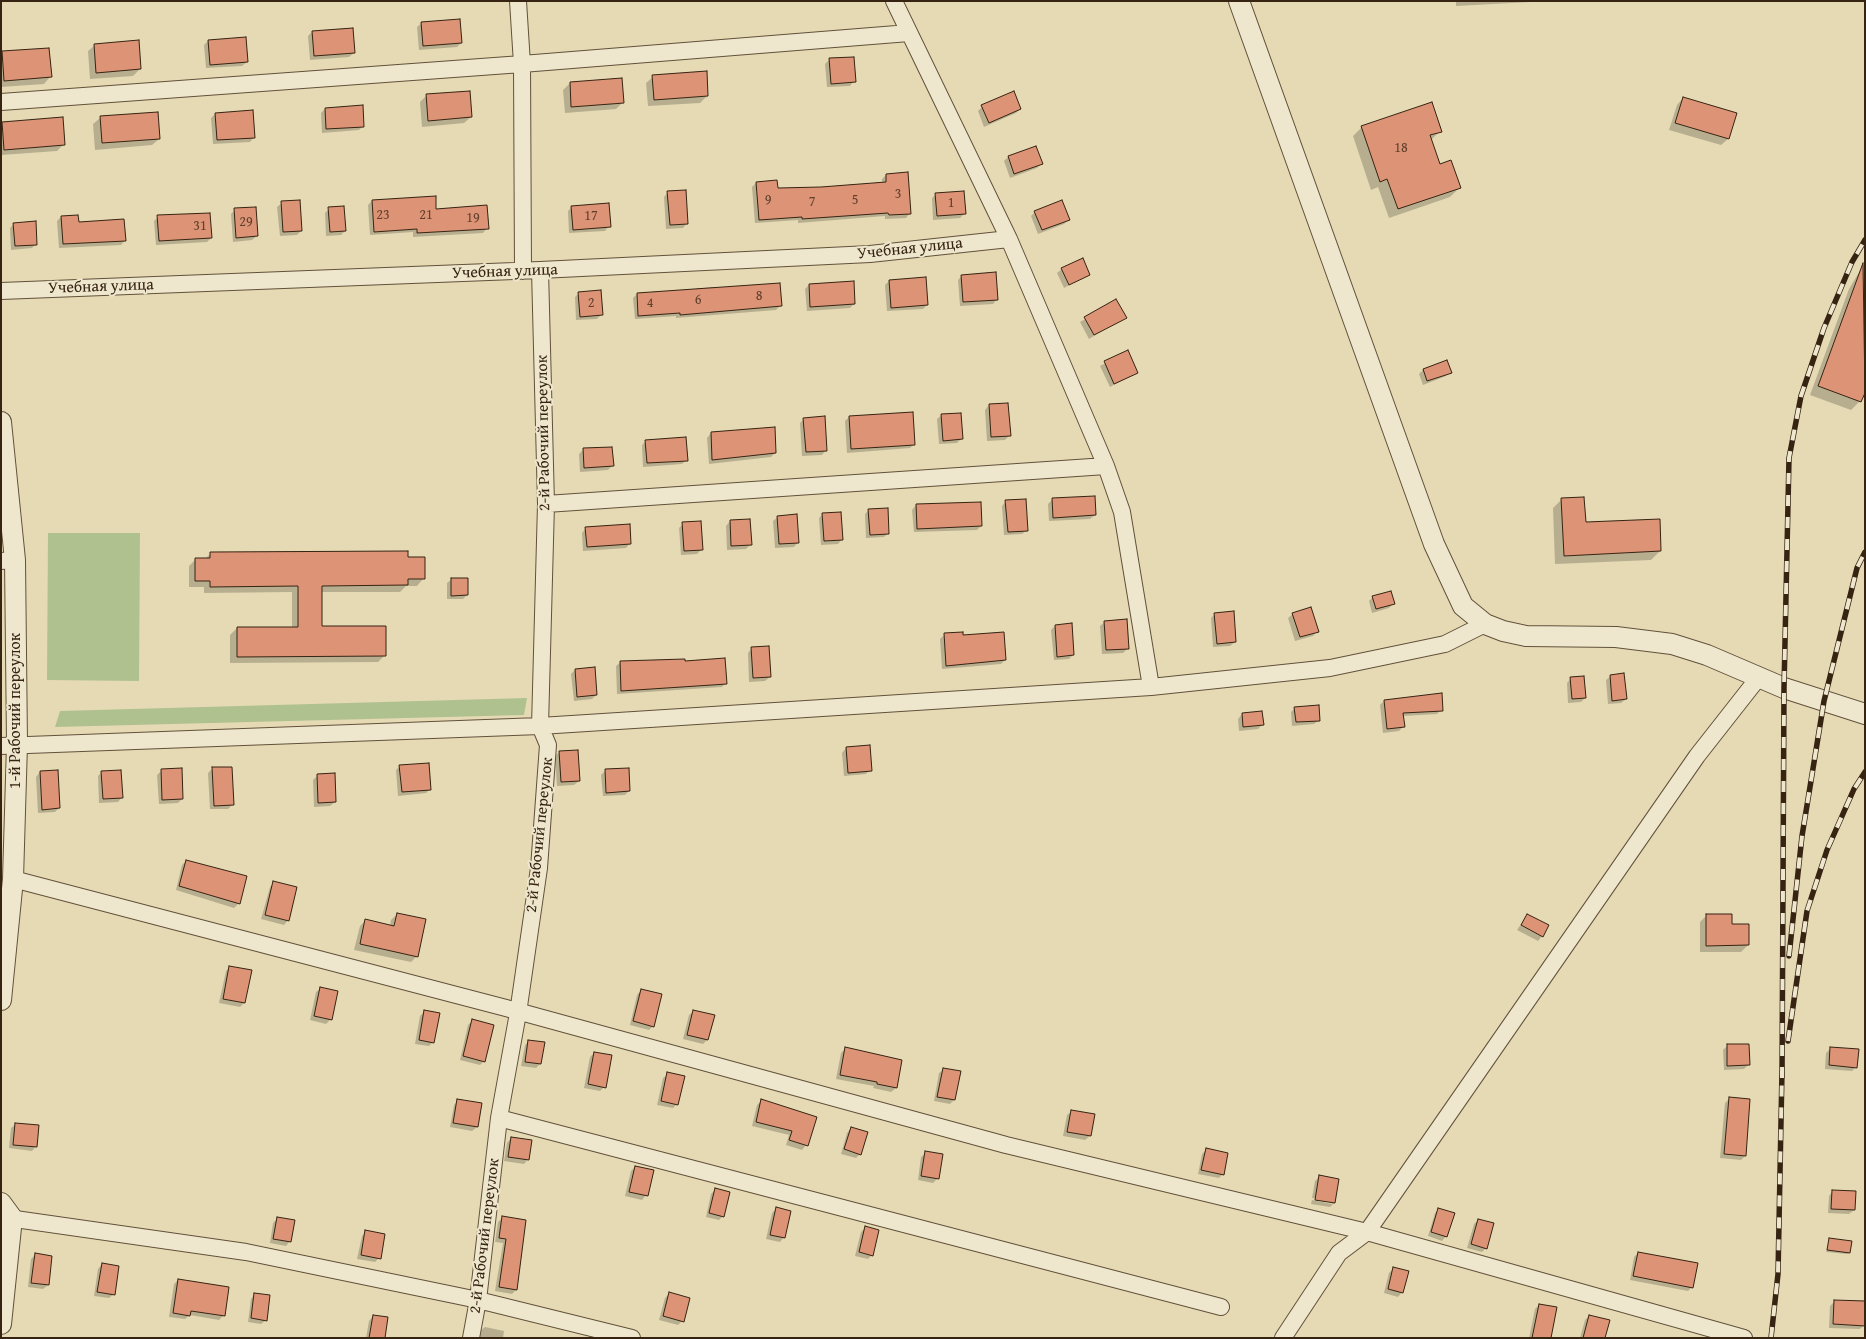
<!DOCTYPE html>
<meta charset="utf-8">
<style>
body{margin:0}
#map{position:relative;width:1866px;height:1339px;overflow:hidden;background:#e5dab4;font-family:"Gentium Book Plus",serif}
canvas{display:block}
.frame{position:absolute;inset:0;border:2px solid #362312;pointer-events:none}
</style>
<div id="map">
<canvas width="1866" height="1339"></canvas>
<div class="frame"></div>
</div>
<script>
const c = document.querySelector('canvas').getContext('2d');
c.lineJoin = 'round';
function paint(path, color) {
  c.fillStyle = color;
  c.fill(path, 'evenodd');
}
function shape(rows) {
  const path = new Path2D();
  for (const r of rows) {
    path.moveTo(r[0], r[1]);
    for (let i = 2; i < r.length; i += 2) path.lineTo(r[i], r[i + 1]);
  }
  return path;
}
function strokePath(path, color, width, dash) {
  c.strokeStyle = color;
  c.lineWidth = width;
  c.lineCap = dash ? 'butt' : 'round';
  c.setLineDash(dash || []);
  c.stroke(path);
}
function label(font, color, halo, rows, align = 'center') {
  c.font = font + ' "Gentium Book Plus",serif';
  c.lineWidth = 4;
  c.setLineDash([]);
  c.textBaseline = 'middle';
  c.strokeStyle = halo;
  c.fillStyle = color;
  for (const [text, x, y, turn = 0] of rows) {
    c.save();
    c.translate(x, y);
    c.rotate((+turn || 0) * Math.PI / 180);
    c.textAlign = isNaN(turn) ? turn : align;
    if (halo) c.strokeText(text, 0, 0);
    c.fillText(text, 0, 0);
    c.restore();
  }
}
const green = shape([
 [48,533,140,533,139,681,47,680],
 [527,698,524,715,55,727,60,711]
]);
const shadow = shape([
 [1456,1,1550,1,1456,6],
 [422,23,461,43,457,47,419,50,417,27],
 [312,32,354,53,349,57,310,60,308,36],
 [208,41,247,62,242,66,206,68,204,45],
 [95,45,140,69,133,76,90,79,88,51],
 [2,53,50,77,44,84,1,87],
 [829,60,854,81,850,86,827,87,825,64],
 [653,77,707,96,700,103,648,106,646,83],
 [570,83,622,103,616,109,565,113,563,90],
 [427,95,471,117,464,123,422,127,420,102],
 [1683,98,1735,114,1728,139,1721,145,1669,130,1677,105],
 [982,107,1020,109,1016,113,984,127,978,111],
 [325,109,363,126,359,130,322,133,321,113],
 [215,114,254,137,250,142,213,144,211,118],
 [100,118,159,139,152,145,95,150,93,124],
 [3,123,63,145,57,151,1,155],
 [1362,127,1440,131,1431,140,1439,165,1459,188,1450,197,1389,218,1378,187,1371,190,1353,136],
 [1035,147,1041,164,1037,168,1010,178,1004,161,1008,157],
 [886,175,910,213,906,218,885,219,885,216,798,223,798,220,755,223,752,187,756,183,776,189,821,188,882,184,882,179],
 [668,192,687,223,683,228,666,229,664,197],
 [936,194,964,214,960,218,933,220,932,198],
 [372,201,435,210,487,228,483,233,413,237,413,232,370,235,368,205],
 [282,203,301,231,297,235,280,236,277,207],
 [572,207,609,226,605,231,569,233,568,211],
 [329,209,345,231,341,235,326,236,325,213],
 [235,210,257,236,252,240,233,242,231,214],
 [1035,212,1069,219,1064,224,1038,234,1031,216],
 [61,217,78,224,125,240,121,245,59,248,57,221],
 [158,217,211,238,207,242,156,245,154,221],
 [14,224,36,244,32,248,11,250,10,228],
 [1865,262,1865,389,1860,401,1851,410,1810,395,1849,289],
 [1062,269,1089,275,1064,288,1057,273],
 [962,276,997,299,993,304,960,306,958,280],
 [889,281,927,305,923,309,887,311,885,285],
 [809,285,854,304,850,308,807,311,805,289],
 [715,287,715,289,781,305,776,310,676,318,676,316,635,319,633,298,637,294],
 [579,293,602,314,597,319,576,320,575,297],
 [1116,301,1125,317,1089,339,1080,322],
 [1127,352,1137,373,1110,387,1100,366],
 [1447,362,1450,372,1446,376,1423,385,1419,374,1423,370],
 [989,405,1009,436,1005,440,987,441,985,410],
 [942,415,961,439,957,443,939,444,937,419],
 [849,417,914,444,910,448,847,453,845,421],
 [804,419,826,450,822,455,802,456,800,423],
 [711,433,775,453,771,457,709,464,707,438],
 [646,441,686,460,682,464,643,467,642,445],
 [583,450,612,466,608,470,580,472,579,454],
 [1562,499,1584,523,1660,551,1651,560,1555,564,1553,508],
 [1052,500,1095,515,1090,519,1049,521,1048,504],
 [1006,501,1027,530,1022,534,1004,535,1002,506],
 [916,505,981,526,977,530,914,532,912,510],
 [869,510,888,533,884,537,866,538,865,514],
 [823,514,842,539,838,544,821,545,819,518],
 [778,517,798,542,794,547,775,548,773,521],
 [730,521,751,544,746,549,727,550,726,526],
 [683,524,702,549,697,554,681,555,679,528],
 [586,528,630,543,626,548,583,551,582,533],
 [210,554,406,558,423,579,417,586,406,586,400,592,321,592,321,628,384,656,378,662,230,663,230,635,237,628,292,628,292,592,204,593,204,587,189,587,189,566,195,560,204,560],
 [452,579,467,595,463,599,447,599,447,583],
 [1373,597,1393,604,1389,608,1372,613,1369,601],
 [1215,614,1235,642,1230,646,1213,647,1211,618],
 [1293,614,1317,631,1313,636,1295,641,1288,618],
 [1105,622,1127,649,1123,653,1102,654,1100,626],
 [1055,626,1073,655,1069,659,1054,660,1051,630],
 [944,635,962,636,1005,660,1001,664,942,669,940,639],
 [752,648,770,677,765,681,749,682,748,653],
 [621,662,684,663,726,683,722,687,617,694,616,666],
 [575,670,596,695,592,699,574,701,571,674],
 [1611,676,1626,699,1621,703,1608,704,1606,680],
 [1571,678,1585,698,1581,702,1568,703,1567,683],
 [1384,701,1441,710,1437,714,1402,716,1403,727,1399,731,1383,733,1380,705],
 [1295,708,1319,720,1314,724,1292,726,1291,712],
 [1242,714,1262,725,1258,729,1239,731,1238,719],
 [846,748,870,770,866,774,844,776,842,753],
 [560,752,579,781,574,785,557,786,555,756],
 [400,766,430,789,426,793,398,796,396,770],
 [212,769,233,804,228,809,210,809,208,773],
 [162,770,182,799,178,803,159,804,157,775],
 [606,770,629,791,625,795,603,796,601,775],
 [40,772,59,808,55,812,38,813,36,777],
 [102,772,122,797,118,802,99,803,98,776],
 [318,775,335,802,330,806,314,807,313,780],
 [186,861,245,877,238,904,234,908,176,890,182,865],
 [274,883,288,920,284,925,261,919,270,887],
 [397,914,417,956,411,962,354,950,360,926,366,920,390,926,391,920],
 [1527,915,1542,936,1538,941,1517,930],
 [1706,916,1730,925,1748,945,1741,952,1700,952,1700,922],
 [230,967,244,1003,240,1007,219,1003,226,971],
 [321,988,336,992,330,1020,326,1024,310,1020,316,992],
 [641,990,653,1026,649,1030,630,1025,637,995],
 [694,1011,707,1040,703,1044,683,1039,689,1015],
 [424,1012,433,1042,429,1046,415,1044,420,1016],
 [472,1021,484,1061,480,1065,460,1060,468,1025],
 [529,1041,540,1064,536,1068,521,1066,525,1045],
 [1727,1046,1748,1065,1744,1069,1724,1070,1723,1050],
 [1831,1048,1856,1067,1852,1071,1825,1069,1826,1053],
 [845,1049,901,1061,896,1088,891,1092,873,1088,874,1086,836,1079,841,1053],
 [594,1053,604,1087,600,1091,584,1088,590,1057],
 [944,1069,954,1100,950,1104,934,1101,939,1073],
 [668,1074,677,1104,673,1108,657,1105,663,1078],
 [1729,1099,1745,1156,1741,1160,1720,1158,1725,1103],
 [458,1100,480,1104,477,1127,472,1131,450,1127,454,1105],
 [762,1100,806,1145,802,1150,786,1145,789,1135,752,1126,757,1105],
 [1072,1111,1090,1136,1085,1140,1063,1136,1067,1115],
 [16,1124,36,1146,32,1151,9,1148,11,1128],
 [851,1128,860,1154,856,1158,841,1154,847,1133],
 [511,1138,528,1159,524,1164,504,1161,507,1143],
 [1206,1150,1223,1174,1219,1178,1198,1174,1202,1154],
 [926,1153,938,1178,933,1183,918,1180,921,1157],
 [635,1167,646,1195,642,1200,625,1196,631,1171],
 [1320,1176,1334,1203,1330,1207,1311,1204,1312,1200,1332,1204,1332,1201,1312,1198,1315,1181],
 [715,1190,723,1216,719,1220,706,1217,711,1194],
 [1833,1191,1854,1210,1849,1214,1828,1213,1829,1196],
 [776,1209,784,1237,780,1242,766,1239,772,1213],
 [1439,1209,1446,1236,1442,1241,1428,1236,1435,1213],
 [503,1217,516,1290,512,1294,495,1291,503,1243,495,1242,498,1222],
 [277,1219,290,1241,286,1246,270,1243,273,1223],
 [1478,1220,1486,1248,1482,1252,1467,1248,1474,1224],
 [865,1228,872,1255,868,1259,855,1256,861,1232],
 [366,1231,379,1258,375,1262,357,1259,362,1236],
 [1829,1240,1849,1253,1847,1254,1826,1252],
 [1638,1253,1692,1287,1688,1291,1630,1280,1634,1257],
 [35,1255,48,1285,43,1289,28,1287,31,1259],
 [102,1264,114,1294,109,1298,94,1296,98,1269],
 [1393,1269,1402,1292,1398,1297,1384,1293,1389,1273],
 [178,1280,224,1315,219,1320,190,1315,185,1319,169,1317,174,1284],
 [670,1293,682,1321,678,1325,659,1320,665,1298],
 [255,1294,266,1320,261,1324,248,1322,251,1299],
 [1835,1301,1864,1325,1860,1329,1829,1328,1830,1306],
 [1539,1305,1550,1338,1529,1338,1535,1309],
 [373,1316,383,1338,366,1338,369,1321],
 [1589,1316,1603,1338,1580,1338,1585,1320],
 [485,1327,504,1331,503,1338,479,1338,480,1331]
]);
const building = shape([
 [460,19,462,43,423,46,421,22,460,19],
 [353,28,355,53,314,56,312,31,353,28],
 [246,37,248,62,210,65,208,40,246,37],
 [139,40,141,69,96,73,94,44,139,40],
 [49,48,52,77,4,81,2,51,49,48],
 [854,57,856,82,831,84,829,58,854,57],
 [707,71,708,96,654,100,652,75,707,71],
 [622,78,624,103,571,107,570,82,622,78],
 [470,91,472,117,428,121,426,94,470,91],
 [1014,91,1021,109,989,123,981,105,1014,91],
 [1683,97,1737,113,1729,139,1675,123,1683,97],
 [1432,102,1442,132,1430,135,1440,164,1451,160,1461,188,1398,209,1387,179,1380,182,1361,126,1432,102],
 [363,105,364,127,326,129,325,108,363,105],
 [253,110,255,138,217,140,215,113,253,110],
 [158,112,160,139,102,143,100,116,158,112],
 [63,117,65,145,4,150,2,122,63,117],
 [1036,146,1043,164,1014,174,1008,156,1036,146],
 [908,172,911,214,889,215,888,213,802,219,802,217,759,220,756,182,777,180,778,188,821,187,886,182,886,174,908,172],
 [686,190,688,224,670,225,667,191,686,190],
 [964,191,966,214,937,216,935,193,964,191],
 [436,196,436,209,487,205,489,229,417,233,417,229,374,232,372,200,436,196],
 [300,200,302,231,283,232,281,201,300,200],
 [1062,200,1070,220,1042,230,1034,211,1062,200],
 [609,203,611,227,573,230,571,206,609,203],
 [344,206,346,231,330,232,328,207,344,206],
 [256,207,258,236,236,238,234,208,256,207],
 [210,213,212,238,159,241,157,215,210,213],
 [78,215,79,222,124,219,126,241,63,244,61,216,78,215],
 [36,221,37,245,15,246,13,223,36,221],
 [1083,258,1090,275,1069,285,1061,268,1083,258],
 [1863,263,1865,393,1861,402,1818,386,1863,263],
 [996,272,998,300,963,302,961,275,996,272],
 [926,277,928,305,891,308,889,280,926,277],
 [854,281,855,304,810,307,809,284,854,281],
 [780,283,782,306,680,315,680,313,638,316,637,293,780,283],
 [601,290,603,315,580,317,578,292,601,290],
 [1116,299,1127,318,1094,335,1084,317,1116,299],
 [1128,350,1138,373,1114,384,1104,361,1128,350],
 [1447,360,1452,373,1427,381,1423,369,1447,360],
 [1008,403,1011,436,991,437,989,404,1008,403],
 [913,412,915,445,851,449,849,416,913,412],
 [961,413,963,439,943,441,941,414,961,413],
 [825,416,827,451,806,452,803,418,825,416],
 [775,427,776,453,712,460,711,432,775,427],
 [686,437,688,461,647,463,645,440,686,437],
 [612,447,614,466,584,468,583,448,612,447],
 [1095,496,1096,515,1053,518,1052,498,1095,496],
 [1584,497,1586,522,1660,519,1661,551,1564,556,1561,498,1584,497],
 [1026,499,1028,531,1008,532,1005,500,1026,499],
 [981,502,982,526,917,529,916,504,981,502],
 [888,508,889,534,870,535,868,509,888,508],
 [841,512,843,540,824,541,822,513,841,512],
 [797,514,799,543,779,544,777,516,797,514],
 [750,519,752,545,731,546,730,520,750,519],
 [701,521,703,550,684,551,682,522,701,521],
 [630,524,631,544,587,547,585,527,630,524],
 [408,551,408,557,425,557,425,579,408,579,408,585,322,586,322,626,386,626,386,656,237,657,237,627,298,627,298,586,210,587,210,581,195,581,195,558,210,558,210,552,408,551],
 [451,578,468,578,468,595,451,596,451,578],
 [1391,591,1395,604,1376,609,1372,596,1391,591],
 [1311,607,1319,632,1300,637,1292,613,1311,607],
 [1234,611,1236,642,1217,644,1214,613,1234,611],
 [1127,619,1129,649,1106,650,1104,621,1127,619],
 [1072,623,1074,655,1057,657,1055,625,1072,623],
 [963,632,963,635,1004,632,1006,660,946,666,944,633,963,632],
 [769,646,771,677,753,678,751,647,769,646],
 [725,658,727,684,621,691,620,661,685,659,685,661,725,658],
 [595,667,597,695,577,697,575,669,595,667],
 [1624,673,1627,699,1612,701,1610,675,1624,673],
 [1584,676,1586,698,1572,699,1570,677,1584,676],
 [1442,693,1443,711,1403,713,1405,727,1387,729,1384,700,1442,693],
 [1319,705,1320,721,1296,722,1294,707,1319,705],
 [1262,711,1264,725,1243,727,1242,713,1262,711],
 [870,745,872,771,848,773,846,747,870,745],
 [578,750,580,781,561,782,559,751,578,750],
 [429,763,431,790,402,792,399,765,429,763],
 [212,767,232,767,234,805,214,806,212,767],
 [182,768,183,799,162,800,161,769,182,768],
 [629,768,630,791,606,793,605,769,629,768],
 [58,770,60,808,42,810,40,771,58,770],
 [121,770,123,798,103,799,101,771,121,770],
 [335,773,336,802,318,803,317,774,335,773],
 [186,860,247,876,240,904,179,886,186,860],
 [273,881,297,887,289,921,265,915,273,881],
 [397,913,426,919,418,957,360,944,365,919,394,926,397,913],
 [1527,914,1549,925,1543,937,1521,925,1527,914],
 [1706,914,1732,914,1732,924,1749,924,1749,945,1706,946,1706,914],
 [229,966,252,970,245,1003,223,999,229,966],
 [320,987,338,991,332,1020,314,1016,320,987],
 [641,989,662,994,654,1027,633,1021,641,989],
 [424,1010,440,1013,434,1043,419,1040,424,1010],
 [693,1010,715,1015,708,1040,687,1035,693,1010],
 [472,1019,494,1025,485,1062,463,1056,472,1019],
 [528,1040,545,1042,541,1064,525,1062,528,1040],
 [1727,1044,1749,1044,1750,1065,1727,1066,1727,1044],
 [845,1047,902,1060,897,1088,877,1084,877,1082,840,1075,845,1047],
 [1830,1047,1859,1049,1857,1068,1829,1065,1830,1047],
 [594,1052,612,1055,606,1088,588,1084,594,1052],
 [943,1068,961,1071,955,1100,937,1097,943,1068],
 [667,1072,685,1076,678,1105,661,1101,667,1072],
 [1729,1097,1750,1099,1746,1156,1724,1154,1729,1097],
 [457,1099,482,1103,478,1127,453,1123,457,1099],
 [761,1099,817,1117,808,1146,789,1140,792,1131,756,1122,761,1099],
 [1071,1110,1095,1114,1091,1136,1067,1132,1071,1110],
 [15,1123,39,1125,37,1147,13,1145,15,1123],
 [851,1127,868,1132,861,1155,844,1149,851,1127],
 [511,1137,532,1140,529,1160,508,1157,511,1137],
 [1206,1148,1228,1153,1224,1175,1201,1170,1206,1148],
 [925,1151,943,1154,939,1179,921,1176,925,1151],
 [635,1166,654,1170,648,1196,629,1192,635,1166],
 [1319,1175,1339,1179,1335,1203,1315,1200,1319,1175],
 [715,1188,730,1192,724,1217,709,1213,715,1188],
 [1832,1190,1856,1191,1855,1210,1831,1209,1832,1190],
 [776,1207,791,1211,785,1238,770,1235,776,1207],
 [1438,1208,1455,1213,1447,1237,1431,1232,1438,1208],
 [502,1216,526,1220,517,1290,499,1287,506,1239,499,1238,502,1216],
 [277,1217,295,1220,291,1242,273,1239,277,1217],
 [1478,1219,1494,1223,1487,1249,1471,1244,1478,1219],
 [865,1226,879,1230,873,1256,859,1252,865,1226],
 [365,1230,385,1234,381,1259,361,1255,365,1230],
 [1829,1238,1852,1241,1850,1253,1827,1250,1829,1238],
 [1638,1252,1698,1263,1693,1288,1633,1276,1638,1252],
 [35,1253,52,1256,49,1285,31,1283,35,1253],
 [102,1263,119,1266,115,1295,97,1292,102,1263],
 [1393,1267,1409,1271,1403,1293,1388,1289,1393,1267],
 [178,1279,229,1287,225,1316,191,1311,190,1316,173,1313,178,1279],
 [669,1292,690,1298,684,1322,663,1316,669,1292],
 [254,1293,270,1295,267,1321,251,1318,254,1293],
 [1834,1300,1865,1301,1865,1326,1833,1324,1834,1300],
 [1539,1304,1557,1307,1551,1338,1532,1338,1539,1304],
 [373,1315,388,1317,385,1338,369,1338,373,1315],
 [1589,1315,1610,1320,1605,1338,1583,1338,1589,1315]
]);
const minor = shape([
 [518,1,522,64,523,271],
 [894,1,1009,239,1106,466,1122,512,1151,687],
 [1,102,522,64,909,33],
 [1,291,540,270,870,254,1009,239],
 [546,504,1106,466],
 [1,561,15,560],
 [1,746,540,726,1151,687,1330,668,1445,644,1485,624],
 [13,879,506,1008,1006,1145,1367,1232,1744,1338],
 [499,1118,1221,1307],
 [1,1217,246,1252,478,1300,632,1338],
 [471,1338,478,1300,499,1118,518,1013,539,868,548,745,540,726,546,504,540,270],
 [1283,1338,1339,1253,1367,1232,1697,756,1759,677]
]);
const tertiary = shape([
 [1239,1,1434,544,1463,606,1485,624,1503,631,1526,636,1616,637,1672,644,1707,655,1784,688,1865,714],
 [1,422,15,560,17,744,13,879,1,1000],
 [1,1203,12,1218,1,1324]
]);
const rail = shape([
 [1789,956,1802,836,1824,701,1857,568,1865,552],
 [1788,1041,1807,911,1827,850,1854,789,1865,772],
 [1782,1078,1784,688,1789,458,1801,396,1824,328,1852,262,1865,240],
 [1771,1338,1778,1274,1782,1071]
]);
const numberNames = [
 ["18",1401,148],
 ["3",898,194],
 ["9",768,200],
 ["5",855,200],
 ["7",812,202],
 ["1",951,203],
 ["23",383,215],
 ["21",426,215],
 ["17",591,216],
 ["19",473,218],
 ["29",246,222],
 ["31",200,226],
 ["8",759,296],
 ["6",698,300],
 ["2",591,303],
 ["4",650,303]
];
const streetNames = [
 ["Учебная улица",910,249,-6],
 ["Учебная улица",505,272,-2],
 ["Учебная улица",101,287,-2],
 ["2-й Рабочий переулок",544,433,-91],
 ["1-й Рабочий переулок",16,711,-90],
 ["2-й Рабочий переулок",540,835,-84],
 ["2-й Рабочий переулок",485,1236,-83]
];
paint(green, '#b0c190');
paint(shadow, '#0003');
paint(building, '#dc9376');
strokePath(building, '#362312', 1);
strokePath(minor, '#62513a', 18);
strokePath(tertiary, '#62513a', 22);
strokePath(minor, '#eee7ce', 16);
strokePath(tertiary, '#eee7ce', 20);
strokePath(rail, '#362312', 5.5);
strokePath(rail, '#eee7ce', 4, [11]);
label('14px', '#603f2b', null, numberNames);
label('16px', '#362312', '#eee7ce', streetNames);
</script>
